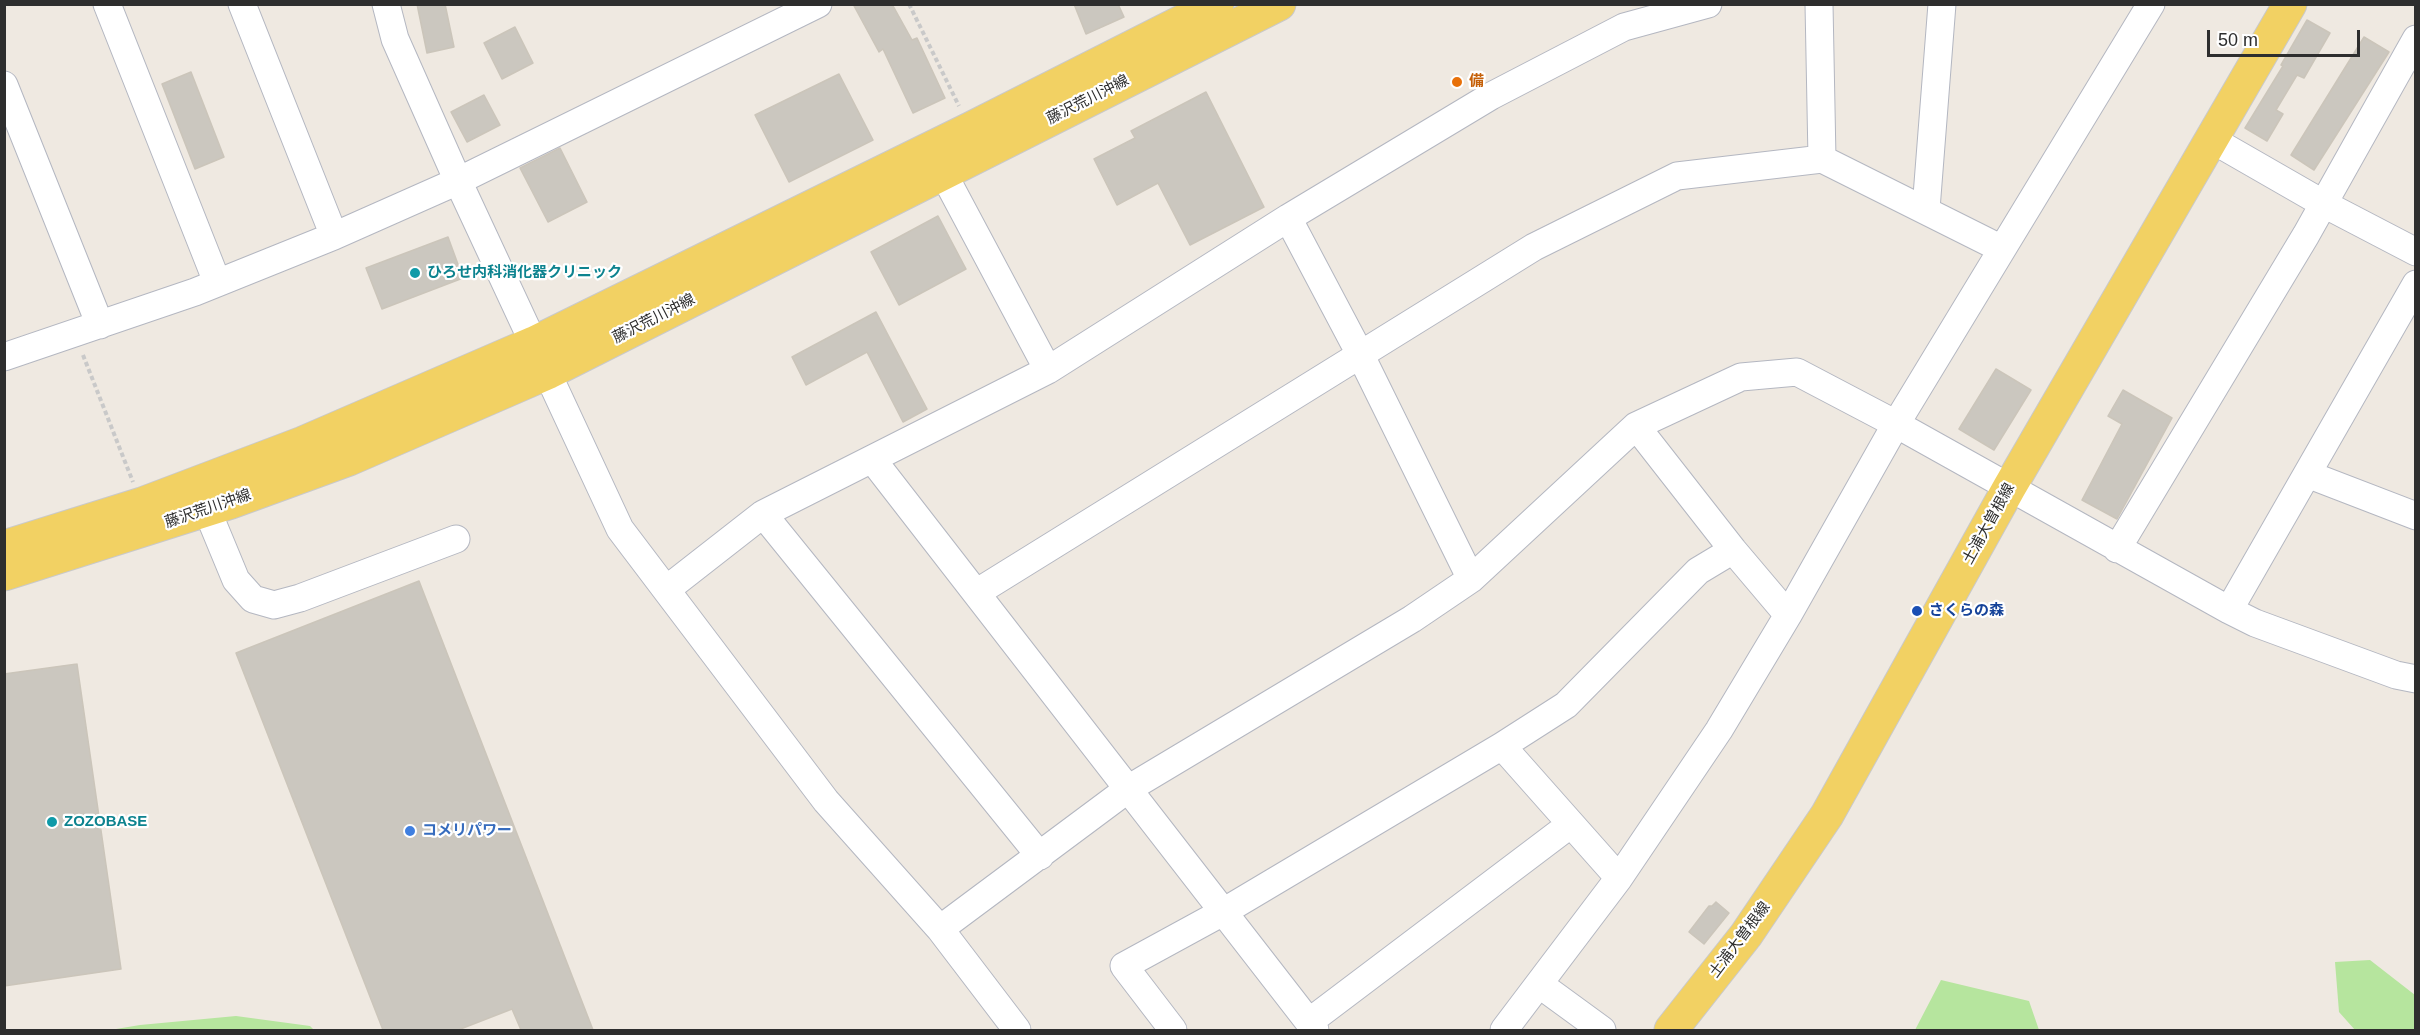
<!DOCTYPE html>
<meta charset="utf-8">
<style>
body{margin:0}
#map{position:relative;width:2420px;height:1035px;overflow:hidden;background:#efe9e1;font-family:Helvetica,sans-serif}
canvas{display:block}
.frame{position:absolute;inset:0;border:6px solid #2e2e2e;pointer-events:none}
.scale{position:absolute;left:2207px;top:30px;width:153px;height:27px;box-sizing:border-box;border:3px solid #2e2e2e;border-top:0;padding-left:8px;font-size:18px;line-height:21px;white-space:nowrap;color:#2e2e2e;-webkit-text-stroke:4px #fff;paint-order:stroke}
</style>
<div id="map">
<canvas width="2420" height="1035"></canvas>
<div class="frame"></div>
<div class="scale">50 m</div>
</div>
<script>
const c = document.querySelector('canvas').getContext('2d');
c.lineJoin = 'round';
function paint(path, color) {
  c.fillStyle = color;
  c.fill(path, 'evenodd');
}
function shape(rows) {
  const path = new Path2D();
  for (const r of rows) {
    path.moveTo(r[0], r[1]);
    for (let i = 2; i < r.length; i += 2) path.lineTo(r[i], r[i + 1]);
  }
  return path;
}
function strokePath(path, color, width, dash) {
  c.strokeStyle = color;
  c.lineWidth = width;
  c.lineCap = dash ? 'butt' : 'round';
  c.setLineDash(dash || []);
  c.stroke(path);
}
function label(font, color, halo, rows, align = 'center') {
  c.font = font + ' Helvetica,"Noto Sans JP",sans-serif';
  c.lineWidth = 4.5;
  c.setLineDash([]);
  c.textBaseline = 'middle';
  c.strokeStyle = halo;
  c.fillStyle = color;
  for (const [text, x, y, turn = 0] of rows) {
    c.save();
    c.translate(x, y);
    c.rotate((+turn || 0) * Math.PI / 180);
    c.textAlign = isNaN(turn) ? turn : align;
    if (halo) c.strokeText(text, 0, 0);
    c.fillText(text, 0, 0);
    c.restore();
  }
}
const green = shape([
 [2370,960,2415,995,2415,1030,2355,1030,2339,1012,2335,962],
 [1941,980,2029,1001,2039,1030,1915,1030],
 [236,1016,310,1026,314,1030,110,1030,140,1025]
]);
const building = shape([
 [417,4,445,4,454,47,427,53,417,4],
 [853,4,892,4,912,40,917,38,945,98,913,113,883,49,879,52,853,4],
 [1074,4,1118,4,1124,17,1086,34,1074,4],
 [2307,20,2330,33,2304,78,2297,75,2276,110,2283,114,2267,141,2245,128,2283,66,2281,65,2307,20],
 [515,27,533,63,502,79,484,43,515,27],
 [2364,37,2389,52,2314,170,2291,155,2364,37],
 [191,72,224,157,195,169,162,84,191,72],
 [839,74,873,140,789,182,755,115,839,74],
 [1206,92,1264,207,1190,245,1158,183,1117,205,1094,159,1135,138,1131,131,1206,92],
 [484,95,500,125,467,142,451,112,484,95],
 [560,148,587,202,548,222,520,168,560,148],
 [938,216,966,269,899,305,871,252,938,216],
 [448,237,463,278,382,309,366,268,448,237],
 [876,312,927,409,903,422,867,352,806,385,792,357,876,312],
 [1996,369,2031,390,1994,450,1959,429,1996,369],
 [2123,390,2172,418,2117,519,2082,500,2122,424,2108,416,2123,390],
 [419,581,593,1030,521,1030,512,1009,458,1030,383,1030,236,653,419,581],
 [77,664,121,969,4,986,4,674,77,664],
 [1716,902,1729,913,1704,944,1689,932,1709,906,1712,906,1716,902]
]);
const path = shape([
 [909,4,959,106],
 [83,355,133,482]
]);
const minor = shape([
 [107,4,217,282],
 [242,4,334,236],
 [386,4,395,39,458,181,620,529,826,801,940,929,1017,1030],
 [1819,4,1822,159],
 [4,85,100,325],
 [2223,146,2324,204,2416,252],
 [943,173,1048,370],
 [1926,209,1942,4],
 [1288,218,1361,356,1471,579],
 [4,357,195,292,334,236,458,181,818,4],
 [1636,426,1733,550,1788,615],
 [872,459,1315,1030],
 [2307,474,2416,516],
 [207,510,236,580,253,599,274,605,300,598,456,539],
 [763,514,1040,856],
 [2117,549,2306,235,2416,39],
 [667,589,763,514,1048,370,1288,218,1491,96,1624,27,1708,4],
 [976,593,1534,247,1677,176,1822,159,2002,249],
 [2229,610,2416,284],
 [1502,746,1619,878],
 [940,929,1128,789,1412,619,1471,579,1636,426,1741,377,1797,372,1896,424,2229,610,2255,623,2396,675,2416,679],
 [1539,984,1602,1030],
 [1309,1022,1571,824],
 [1173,1030,1124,966,1223,912,1502,746,1566,705,1698,571,1733,550],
 [1504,1030,1619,878,1719,730,1788,615,1896,424,2151,4]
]);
const major = shape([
 [4,547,142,504,303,443,534,343,970,129,1217,4],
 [4,574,231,502,349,459,549,372,1279,4],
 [1671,1030,1746,935,1827,815,2009,488,2290,4]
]);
const markers = [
 [1457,82,6,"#e8710a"],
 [415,273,6,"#0f9aa8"],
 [1917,611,6,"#1a4fb4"],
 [52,822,6,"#0f9aa8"],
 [410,831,6,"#3f7fe0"]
];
const foodNames = [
 ["備",1469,82]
];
const streetNames = [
 ["藤沢荒川沖線",1088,100,-27],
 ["藤沢荒川沖線",654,319,-27],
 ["藤沢荒川沖線",208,509,-19],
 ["土浦大曽根線",1989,524,-61],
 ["土浦大曽根線",1740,940,-53]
];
const cultureNames = [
 ["ひろせ内科消化器クリニック",427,273],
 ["ZOZOBASE",64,822]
];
const transitNames = [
 ["さくらの森",1929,611]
];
const shopNames = [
 ["コメリパワー",422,831]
];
paint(green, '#b6e59e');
paint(building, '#cbc7bf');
strokePath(building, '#cbc5ba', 1.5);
strokePath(minor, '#b4b7c1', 29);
strokePath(major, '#c9c9c9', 35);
strokePath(path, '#c9c9c9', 4, [4.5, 3]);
strokePath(minor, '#fff', 27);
strokePath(major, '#f2d163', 33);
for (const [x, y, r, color] of markers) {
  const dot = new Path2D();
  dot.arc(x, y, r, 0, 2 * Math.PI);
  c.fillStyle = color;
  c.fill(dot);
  strokePath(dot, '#fff', 2);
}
label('bold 15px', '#c56008', '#fff', foodNames, 'left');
label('15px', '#2e2e2e', '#fff', streetNames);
label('bold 15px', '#0d838f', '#fff', cultureNames, 'left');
label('bold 15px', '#164399', '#fff', transitNames, 'left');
label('bold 15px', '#366cbe', '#fff', shopNames, 'left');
</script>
